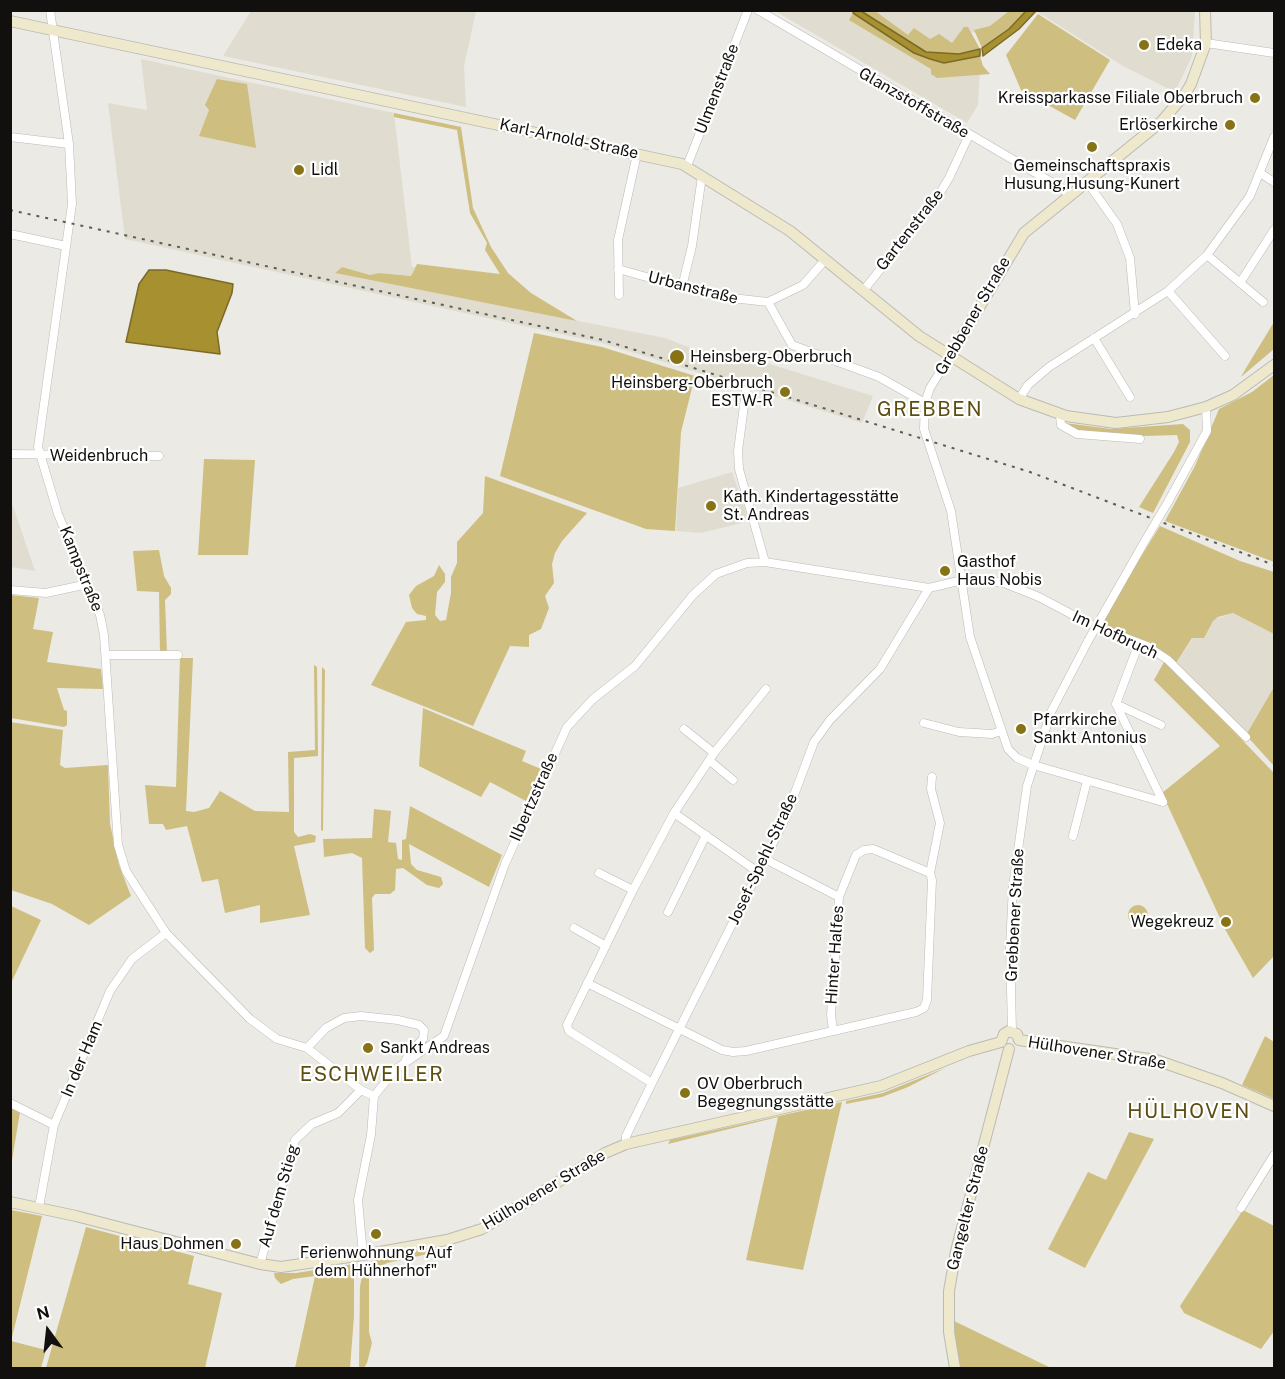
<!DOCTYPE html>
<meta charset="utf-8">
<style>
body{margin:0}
#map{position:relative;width:1285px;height:1379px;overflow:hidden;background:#ebeae4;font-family:"Public Sans",sans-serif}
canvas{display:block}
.frame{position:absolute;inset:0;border:12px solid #11100e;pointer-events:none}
.north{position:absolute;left:18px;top:1301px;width:60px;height:60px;-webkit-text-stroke:4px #fff;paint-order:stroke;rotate:345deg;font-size:16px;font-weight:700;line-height:24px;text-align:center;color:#11100e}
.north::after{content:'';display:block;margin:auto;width:21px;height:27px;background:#11100e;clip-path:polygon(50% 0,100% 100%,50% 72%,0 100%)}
</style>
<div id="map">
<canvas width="1285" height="1379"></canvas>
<div class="frame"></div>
<div class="north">N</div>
</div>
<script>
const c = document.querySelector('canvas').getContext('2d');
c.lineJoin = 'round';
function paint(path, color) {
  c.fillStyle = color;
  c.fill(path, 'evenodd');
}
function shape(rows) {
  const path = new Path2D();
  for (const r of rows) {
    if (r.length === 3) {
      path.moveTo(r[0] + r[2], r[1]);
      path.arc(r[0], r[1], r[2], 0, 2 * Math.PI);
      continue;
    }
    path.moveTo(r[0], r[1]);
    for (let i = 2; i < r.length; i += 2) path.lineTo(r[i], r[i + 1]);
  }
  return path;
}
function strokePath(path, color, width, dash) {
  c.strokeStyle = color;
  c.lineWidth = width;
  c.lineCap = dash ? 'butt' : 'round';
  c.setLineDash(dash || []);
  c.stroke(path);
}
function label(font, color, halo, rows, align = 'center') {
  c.font = font + ' "Public Sans",sans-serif';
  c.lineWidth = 4.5;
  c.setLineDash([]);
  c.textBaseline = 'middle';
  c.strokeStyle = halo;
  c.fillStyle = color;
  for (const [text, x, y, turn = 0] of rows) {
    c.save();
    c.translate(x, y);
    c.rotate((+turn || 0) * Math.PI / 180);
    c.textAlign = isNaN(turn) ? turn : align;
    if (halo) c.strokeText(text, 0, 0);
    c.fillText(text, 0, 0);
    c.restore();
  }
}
const built = shape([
 [251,11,476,11,464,66,466,107,223,56],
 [775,11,1012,11,988,31,967,33,980,70,978,105,967,123],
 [1036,11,1195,11,1192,56,1175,92,1123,66],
 [141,59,394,113,412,267,415,267,411,276,379,273,370,275,342,267,335,273,665,338,719,359,759,357,760,361,873,396,862,423,602,343,125,239,108,103,147,110],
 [732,472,748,518,742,520,742,523,701,533,676,531,678,488],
 [11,506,13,506,35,571,11,567],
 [1233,613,1274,634,1274,687,1246,735,1176,663,1193,638,1204,638,1213,620]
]);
const green = shape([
 [861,11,875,11,908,35,914,28,930,39,939,34,952,43,964,27,968,27,980,49,959,54,926,52],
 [1009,11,1026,11,1009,29,982,48,974,30,990,26],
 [853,13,914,53,930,59,944,63,980,56,983,66,990,74,937,78,931,74,931,69,849,20],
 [1038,14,1110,60,1075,120,1021,90,1006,55],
 [217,79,247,84,256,148,199,136,209,110,205,105],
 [394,113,461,127,473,208,491,247,508,273,531,293,577,321,335,273,342,267,370,275,379,273,411,276,417,264,500,274,485,250,487,243,470,213,457,130,394,117],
 [1274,322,1274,349,1241,377,1246,368],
 [534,333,602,347,695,376,681,432,675,531,646,529,500,476],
 [1274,375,1274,562,1165,521,1195,466,1219,409,1252,392],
 [1065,423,1111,429,1183,424,1190,430,1190,442,1153,513,1139,507,1174,452,1179,442,1177,435,1110,437,1084,434,1065,425],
 [204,459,255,460,248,555,198,555],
 [485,476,587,513,562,541,555,553,552,564,554,583,545,596,549,608,541,629,529,635,529,647,510,646,473,726,371,685,406,622,426,620,426,616,417,614,412,608,409,595,416,586,434,576,439,565,445,574,445,582,437,592,435,615,440,621,446,620,451,593,451,577,457,563,457,542,483,513],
 [1160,526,1240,561,1274,572,1274,634,1233,613,1218,617,1213,621,1204,638,1192,638,1176,663,1142,640,1099,624],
 [159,550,164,576,171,588,171,594,165,600,167,654,160,654,159,592,137,591,133,551],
 [10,595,39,598,33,629,53,632,47,662,101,669,103,689,57,688,64,710,67,711,67,725,64,727,11,718],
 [180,658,193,658,186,811,194,812,209,808,220,791,255,811,289,812,288,752,315,750,314,665,317,667,318,756,294,758,294,832,298,837,310,834,316,836,315,842,294,846,310,915,260,923,260,905,225,913,218,879,202,882,187,826,166,830,163,824,149,824,145,785,176,787],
 [1165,660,1274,773,1274,956,1253,978,1226,931,1162,793,1220,746,1154,680],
 [322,667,325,670,323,831,321,830],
 [1274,687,1274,766,1246,735],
 [423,708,526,751,522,761,541,769,526,801,490,782,481,797,419,766],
 [10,722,63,730,60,765,65,768,108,765,110,824,119,865,131,896,89,925,52,904,11,890],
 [410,806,502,855,489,887,409,844,411,864,417,870,441,877,443,884,439,888,427,885,403,868,396,869,395,890,390,894,375,894,372,898,374,950,370,953,365,948,362,858,352,853,324,857,323,839,372,838,374,809,391,811,388,842,396,843,398,859,402,860,402,840,406,839],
 [1138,915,10],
 [11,906,41,920,11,983],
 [1265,1036,1274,1042,1274,1099,1242,1085],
 [945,1068,908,1087,882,1097,846,1104,846,1101,883,1093],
 [842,1102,803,1270,746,1260,778,1117,668,1144,670,1140],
 [11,1107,20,1112,11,1166],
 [1129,1132,1154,1139,1085,1268,1048,1249,1088,1172,1106,1180],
 [11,1210,42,1216,11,1341,46,1350,41,1368,11,1368],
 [1243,1210,1274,1226,1274,1331,1261,1349,1184,1313,1180,1306],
 [86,1227,194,1256,188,1284,222,1293,205,1368,46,1368],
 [450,1247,455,1248,387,1263,372,1271,369,1278,369,1332,372,1343,367,1363,364,1368,359,1368,360,1286,365,1263,391,1256],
 [354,1264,354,1316,350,1368,295,1368,315,1276,293,1279,281,1284,275,1278,274,1273,296,1273],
 [952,1320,1051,1368,958,1368]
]);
const water = shape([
 [855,10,861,11,926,52,959,54,980,49,980,56,944,63,930,59,914,53,853,13,855,10],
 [1026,11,1036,11,1019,29,983,56,982,48,1009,29,1026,11],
 [149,270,166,270,233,284,232,293,217,332,220,354,126,342,139,284,149,270]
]);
const street = shape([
 [50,10,69,144,72,204,38,447,58,514,100,615,104,635,118,845,126,871,166,933,250,1019,277,1039,307,1048,361,1090,374,1096],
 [758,10,1063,189,1069,196],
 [1206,43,1274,53],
 [10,137,69,144],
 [687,166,748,10],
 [1260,173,1274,182],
 [1087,182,1117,224,1130,258,1135,314],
 [10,234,66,246],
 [1207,255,1263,302],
 [618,269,714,296,768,302,803,285,825,260],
 [1240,283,1274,230],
 [682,287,692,246,702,176],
 [863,291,935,201,949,178,969,135],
 [1168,291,1225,356],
 [619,295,618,240,637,154],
 [768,302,792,345,879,377,925,403],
 [1094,338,1130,397],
 [950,356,930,388,925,403,924,429,951,511,970,637,1008,749,1017,758,1033,765,1163,802],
 [746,390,738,451,739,469,765,562],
 [1019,399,1028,385,1049,367,1168,291,1207,255,1250,196,1274,137],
 [1060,415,1061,425,1077,434,1140,439],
 [10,454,159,456],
 [1168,502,1207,431,1206,407],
 [10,590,46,593,88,584],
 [1105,611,1146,539],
 [106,655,178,655],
 [1116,704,1163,802],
 [1116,704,1139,643],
 [1116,704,1161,725],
 [924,723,959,732,992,734,1001,731],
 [684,729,714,753],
 [710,761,733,780],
 [674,813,714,753,766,689],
 [1073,836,1087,781],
 [765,859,839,897],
 [599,873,633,890],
 [930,873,940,823,931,789,932,777],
 [668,912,706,835],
 [574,928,606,946],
 [587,983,722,1050,733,1052,746,1051,916,1012,924,1008,927,1000,932,880,930,873,873,849,864,850,856,855,839,897,831,1015,833,1030],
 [1012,1031,1010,947,1013,886,1027,786,1051,712,1088,641],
 [307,1048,326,1028,344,1018,361,1016,398,1020,419,1025,424,1030,423,1039,409,1053,405,1062],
 [652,1083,569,1031,567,1025,633,890,674,813,758,872],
 [10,1103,54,1125],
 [626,1144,626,1136,652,1083,785,819,814,742,830,720,880,669,929,588],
 [39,1207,54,1125,110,991,132,959,166,933],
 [1241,1208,1274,1155],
 [363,1255,358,1200,371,1135,374,1096,396,1069,444,1036,505,864,567,727,593,699,635,666,693,595,716,574,747,563,765,562,929,588,971,578,1004,583,1039,597,1092,625,1147,646,1168,660,1246,737],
 [260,1264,295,1140,312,1124,338,1113,361,1090]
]);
const secondary = shape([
 [10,21,682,164,790,231,919,336,1019,399,1066,416,1116,423,1168,417,1206,407,1233,395,1274,365],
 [950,356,1024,233,1162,121,1185,94,1191,84,1206,43,1205,10],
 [1019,1040,1156,1060,1222,1083,1274,1106],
 [1001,1042,1004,1034,1009,1031,1017,1034,1019,1040],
 [10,1202,76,1216,260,1264,281,1267,363,1255,447,1240,482,1229,605,1153,626,1144,881,1086,969,1051,1001,1042],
 [955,1368,949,1332,949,1291,956,1251,1009,1049]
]);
const rail = shape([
 [10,210,603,340,1030,472,1274,565]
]);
const streetBridge = shape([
 [1146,539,1168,502],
 [1088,641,1105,611]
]);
const markers = [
 [1144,45,6,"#877315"],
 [1255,98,6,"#877315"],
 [1230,125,6,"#877315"],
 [1092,147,6,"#877315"],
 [299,170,6,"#877315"],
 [677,357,8,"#877315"],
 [785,392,6,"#877315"],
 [711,506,6,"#877315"],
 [945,571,6,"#877315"],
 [1021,729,6,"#877315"],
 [1226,922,6,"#877315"],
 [368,1048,6,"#877315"],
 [685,1093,6,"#877315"],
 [376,1234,6,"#877315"],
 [236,1244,6,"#877315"]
];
const poiNames = [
 ["Edeka",1156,45],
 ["Kreissparkasse Filiale Oberbruch",1243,98,"right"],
 ["Erlöserkirche",1218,125,"right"],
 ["Gemeinschaftspraxis",1092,166,"center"],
 ["Husung,Husung-Kunert",1092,184,"center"],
 ["Lidl",311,170],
 ["Heinsberg-Oberbruch",690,357],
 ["Heinsberg-Oberbruch",773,383,"right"],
 ["ESTW-R",773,401,"right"],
 ["Kath. Kindertagesstätte",723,497],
 ["St. Andreas",723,515],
 ["Gasthof",957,562],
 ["Haus Nobis",957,580],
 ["Pfarrkirche",1033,720],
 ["Sankt Antonius",1033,738],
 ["Wegekreuz",1214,922,"right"],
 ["Sankt Andreas",380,1048],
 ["OV Oberbruch",697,1084],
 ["Begegnungsstätte",697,1102],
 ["Haus Dohmen",224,1244,"right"],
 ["Ferienwohnung \"Auf",376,1253,"center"],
 ["dem Hühnerhof\"",376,1271,"center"]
];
const streetNames = [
 ["Ulmenstraße",717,89,-69],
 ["Glanzstoffstraße",914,103,30],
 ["Karl-Arnold-Straße",569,139,12],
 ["Gartenstraße",910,230,-52],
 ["Urbanstraße",693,288,14],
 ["Grebbener Straße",973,316,-60],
 ["Weidenbruch",99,456],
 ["Kampstraße",81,569,68],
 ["Im Hofbruch",1115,635,25],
 ["Ilbertzstraße",534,797,-66],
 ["Josef-Spehl-Straße",763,859,-65],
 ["Grebbener Straße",1015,915,-87],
 ["Hinter Halfes",835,955,-86],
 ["Hülhovener Straße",1097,1053,9],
 ["In der Ham",82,1059,-67],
 ["Hülhovener Straße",544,1190,-31],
 ["Auf dem Stieg",279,1196,-74],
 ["Gangelter Straße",968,1208,-76]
];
const quarterNames = [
 ["GREBBEN",930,410],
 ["ESCHWEILER",372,1075],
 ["HÜLHOVEN",1189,1112]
];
paint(built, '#e0ddd0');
paint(green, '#cebe80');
paint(water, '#a79030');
strokePath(water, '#7a6a26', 1.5);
strokePath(street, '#bcbab5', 9);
strokePath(secondary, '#bcbab5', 12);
strokePath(street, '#fff', 8);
strokePath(secondary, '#eee8cd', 10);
strokePath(rail, '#5d5c59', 2, [3, 6]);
strokePath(streetBridge, '#bcbab5', 9, []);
strokePath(streetBridge, '#fff', 8);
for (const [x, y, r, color] of markers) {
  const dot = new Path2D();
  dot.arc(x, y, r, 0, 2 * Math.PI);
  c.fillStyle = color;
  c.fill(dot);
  strokePath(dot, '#fff', 2);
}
label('16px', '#11100e', '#fff', poiNames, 'left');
label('16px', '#11100e', '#fff', streetNames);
c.letterSpacing = '1.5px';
label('20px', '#5c4e10', '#fff', quarterNames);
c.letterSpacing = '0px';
</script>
